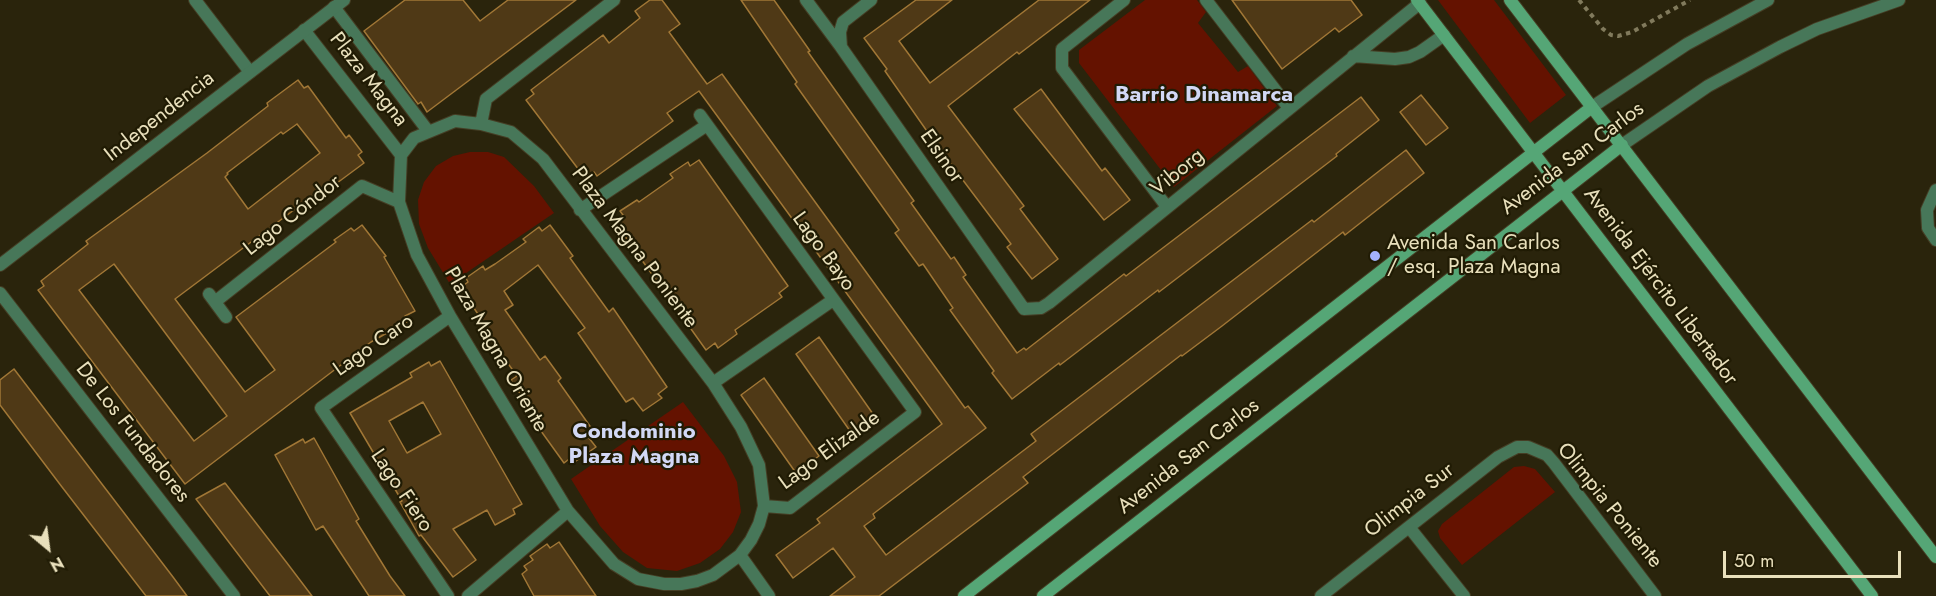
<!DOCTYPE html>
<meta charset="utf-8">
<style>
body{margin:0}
#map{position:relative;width:1936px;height:596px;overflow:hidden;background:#2a240c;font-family:Jost,sans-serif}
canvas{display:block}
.north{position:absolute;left:18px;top:518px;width:60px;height:60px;-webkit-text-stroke:4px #201b04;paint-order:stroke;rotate:151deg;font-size:16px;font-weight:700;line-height:24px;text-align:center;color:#e9e0bc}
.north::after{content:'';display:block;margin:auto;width:21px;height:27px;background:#e9e0bc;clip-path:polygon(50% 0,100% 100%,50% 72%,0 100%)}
.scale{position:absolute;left:1723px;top:551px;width:178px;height:27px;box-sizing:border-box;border:3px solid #e9e0bc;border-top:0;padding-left:8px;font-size:18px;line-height:21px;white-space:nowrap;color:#e9e0bc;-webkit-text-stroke:4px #201b04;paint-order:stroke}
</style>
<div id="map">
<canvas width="1936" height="596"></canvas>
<div class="north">N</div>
<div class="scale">50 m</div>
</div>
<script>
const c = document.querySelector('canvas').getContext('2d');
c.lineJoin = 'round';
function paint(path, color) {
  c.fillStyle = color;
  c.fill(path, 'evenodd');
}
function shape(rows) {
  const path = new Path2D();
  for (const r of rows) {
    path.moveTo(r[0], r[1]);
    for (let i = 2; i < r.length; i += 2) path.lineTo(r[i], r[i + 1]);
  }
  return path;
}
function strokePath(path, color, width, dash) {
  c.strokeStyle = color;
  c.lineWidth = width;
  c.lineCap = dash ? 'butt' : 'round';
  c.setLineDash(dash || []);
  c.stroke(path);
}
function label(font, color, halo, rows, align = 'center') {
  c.font = font + ' Jost,sans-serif';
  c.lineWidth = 4.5;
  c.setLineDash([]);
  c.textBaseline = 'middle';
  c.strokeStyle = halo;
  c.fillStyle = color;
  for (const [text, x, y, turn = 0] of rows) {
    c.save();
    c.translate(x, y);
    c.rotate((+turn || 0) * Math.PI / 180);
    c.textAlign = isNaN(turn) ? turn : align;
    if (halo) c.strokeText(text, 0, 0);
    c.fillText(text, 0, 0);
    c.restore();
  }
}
const green = shape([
 [1145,0,1197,0,1206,12,1198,23,1238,72,1248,66,1277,106,1174,187,1079,63,1079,50],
 [1438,0,1494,0,1566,95,1530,123],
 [470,152,488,152,504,157,534,186,554,213,450,284,428,248,419,224,418,200,424,182,436,166,453,156],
 [683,402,724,456,737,482,741,512,733,532,720,549,700,563,677,571,647,568,623,552,600,526,571,479],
 [1524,466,1535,469,1555,492,1462,565,1440,538,1438,531,1442,524,1514,467]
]);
const building = shape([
 [405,0,463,0,480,21,508,0,576,0,427,112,421,102,418,104,364,31,405,0],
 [650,0,662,0,680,24,669,32,707,84,722,74,965,408,968,406,986,428,873,514,875,518,864,526,886,555,1036,441,1031,434,1312,220,1314,222,1406,150,1424,173,1345,235,1343,232,1222,326,1182,356,1181,355,1023,477,1028,483,879,596,830,596,855,577,833,548,793,578,776,555,820,523,817,519,942,424,699,91,667,113,673,121,597,176,594,172,585,178,526,100,534,94,531,90,603,35,609,43,640,18,635,11,650,0],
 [741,0,774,0,810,51,808,52,914,201,911,203,951,259,954,257,966,275,963,277,1017,353,1024,348,1026,350,1124,274,1126,276,1361,97,1379,120,1336,154,1337,156,1159,292,1158,290,1060,365,1059,363,1012,399,992,373,994,371,950,310,953,308,923,264,919,266,895,233,899,230,795,84,797,82,741,0],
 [916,0,952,0,899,41,930,83,1039,0,1090,0,1019,54,1017,52,948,106,1024,206,1020,209,1058,259,1032,279,1007,247,1011,244,938,147,885,71,887,69,864,38,916,0],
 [1232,0,1351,0,1362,15,1339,32,1335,28,1282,69,1232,0],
 [298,80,304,88,308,86,346,138,349,135,362,152,358,155,364,163,333,186,330,183,175,299,245,392,275,370,236,317,336,242,334,240,351,228,354,231,362,225,386,256,384,257,415,311,405,316,408,321,371,342,185,484,38,290,44,286,41,281,88,244,86,241,207,153,268,106,267,103,298,80],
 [297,124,320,153,248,209,225,177,228,174,227,173,281,132,283,134,297,124],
 [114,264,227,416,194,441,79,290,114,264],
 [1041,89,1102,171,1105,168,1130,200,1104,220,1014,109,1041,89],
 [1421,95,1448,128,1426,145,1400,112,1421,95],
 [699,160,788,286,779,293,782,297,735,330,737,334,718,348,715,343,706,350,614,221,623,215,620,211,637,200,639,202,673,178,670,174,688,162,690,166,699,160],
 [550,225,573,256,570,258,609,312,613,308,667,387,658,394,662,398,643,411,633,398,626,402,578,333,585,328,538,265,504,291,513,305,505,310,540,360,545,356,561,378,558,381,592,429,585,433,596,447,576,461,573,456,564,463,541,431,544,429,511,380,517,376,486,333,489,330,460,288,468,282,466,278,483,266,485,270,495,264,526,242,523,239,539,227,542,231,550,225],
 [819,337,873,414,850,431,796,354,819,337],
 [440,361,522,504,513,509,515,514,495,525,487,510,453,529,476,560,453,577,421,535,419,536,400,502,402,501,350,413,412,377,410,373,429,362,431,366,440,361],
 [423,402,441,434,407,453,389,421,423,402],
 [14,369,173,577,187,596,146,596,62,487,0,405,0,380,14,369],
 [764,378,819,456,796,473,741,395,764,378],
 [314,438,359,519,356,521,390,576,405,596,369,596,323,526,316,530,275,455,303,439,305,443,314,438],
 [225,483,287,563,312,596,270,596,196,499,225,483],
 [559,542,596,596,534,596,522,574,527,570,524,566,533,560,530,556,547,544,550,548,559,542]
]);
const path = shape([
 [1579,0,1603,29,1611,35,1618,36,1632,32,1690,0]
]);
const minor = shape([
 [195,0,250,72],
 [806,0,841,47],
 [871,0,843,22,840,32,841,47,1024,309,1041,308,1049,303,1420,3],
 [1124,0,1062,49,1062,68,1167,207],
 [1206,0,1289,108],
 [334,7,428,131],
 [304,30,401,155],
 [1353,56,1395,59,1409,57,1420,52,1444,35],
 [1592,107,1687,44,1768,0],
 [700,115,915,412,790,508,764,506],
 [455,121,481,124,511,132,543,159,713,383,741,427,759,465,764,506,759,524,751,540,740,555,713,575,697,581,681,584,664,584,638,579,614,564,568,511,450,316,417,255,399,202,401,155,414,138,455,121],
 [481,124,486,99,614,0],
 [1622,145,1708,86,1780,47,1817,29,1899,0],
 [1936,190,1927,210,1928,228,1936,240],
 [580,210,707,125],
 [0,293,234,596],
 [209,294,226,317],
 [216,301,362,186,399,202],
 [713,383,833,300],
 [1409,527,1464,596],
 [740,555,769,596],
 [448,596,321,408,450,316],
 [468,596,568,511],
 [1321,596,1498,457,1517,447,1528,447,1547,455,1554,463,1655,596]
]);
const tertiary = shape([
 [0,265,344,0]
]);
const secondary = shape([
 [1417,0,1872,596],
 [1510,0,1936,557],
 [964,596,1592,107],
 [1043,596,1622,145]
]);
const markers = [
 [1375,256,6,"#a4b2fc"]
];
const streetNames = [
 ["Plaza Magna",368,80,52],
 ["Independencia",160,117,-38],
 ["Elsinor",941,157,55],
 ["Avenida San Carlos",1573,159,-37],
 ["Viborg",1178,173,-39],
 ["Lago Cóndor",293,216,-38],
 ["Plaza Magna Poniente",634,248,53],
 ["Lago Bayo",823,252,54],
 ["Avenida Ejército Libertador",1660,287,53],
 ["Lago Caro",374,346,-35],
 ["Plaza Magna Oriente",495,350,60],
 ["De Los Fundadores",132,433,52],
 ["Lago Elizalde",830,451,-36],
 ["Avenida San Carlos",1189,457,-38],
 ["Lago Fiero",401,491,56],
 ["Olimpia Sur",1410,501,-38],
 ["Olimpia Poniente",1609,506,51]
];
const poiNames = [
 ["Avenida San Carlos",1387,244],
 ["/ esq. Plaza Magna",1387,268]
];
const neighbourhoodNames = [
 ["Barrio Dinamarca",1204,96],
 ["Condominio",634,433],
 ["Plaza Magna",634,458]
];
paint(green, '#641200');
paint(building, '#4f3916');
strokePath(building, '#a17736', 1.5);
strokePath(minor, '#453e25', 14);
strokePath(tertiary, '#453e25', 14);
strokePath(secondary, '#453e25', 14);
strokePath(path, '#817a5c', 4, [4.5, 4.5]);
strokePath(minor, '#477759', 12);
strokePath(tertiary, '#477759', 12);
strokePath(secondary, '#55a676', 12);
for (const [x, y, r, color] of markers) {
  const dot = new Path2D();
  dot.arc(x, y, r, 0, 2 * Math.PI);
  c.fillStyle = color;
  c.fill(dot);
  strokePath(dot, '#201b04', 2);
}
label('21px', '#e9e0bc', '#201b04', streetNames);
label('21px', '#e9e0bc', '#201b04', poiNames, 'left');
label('bold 22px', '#d2d8f5', '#201b04', neighbourhoodNames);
</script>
